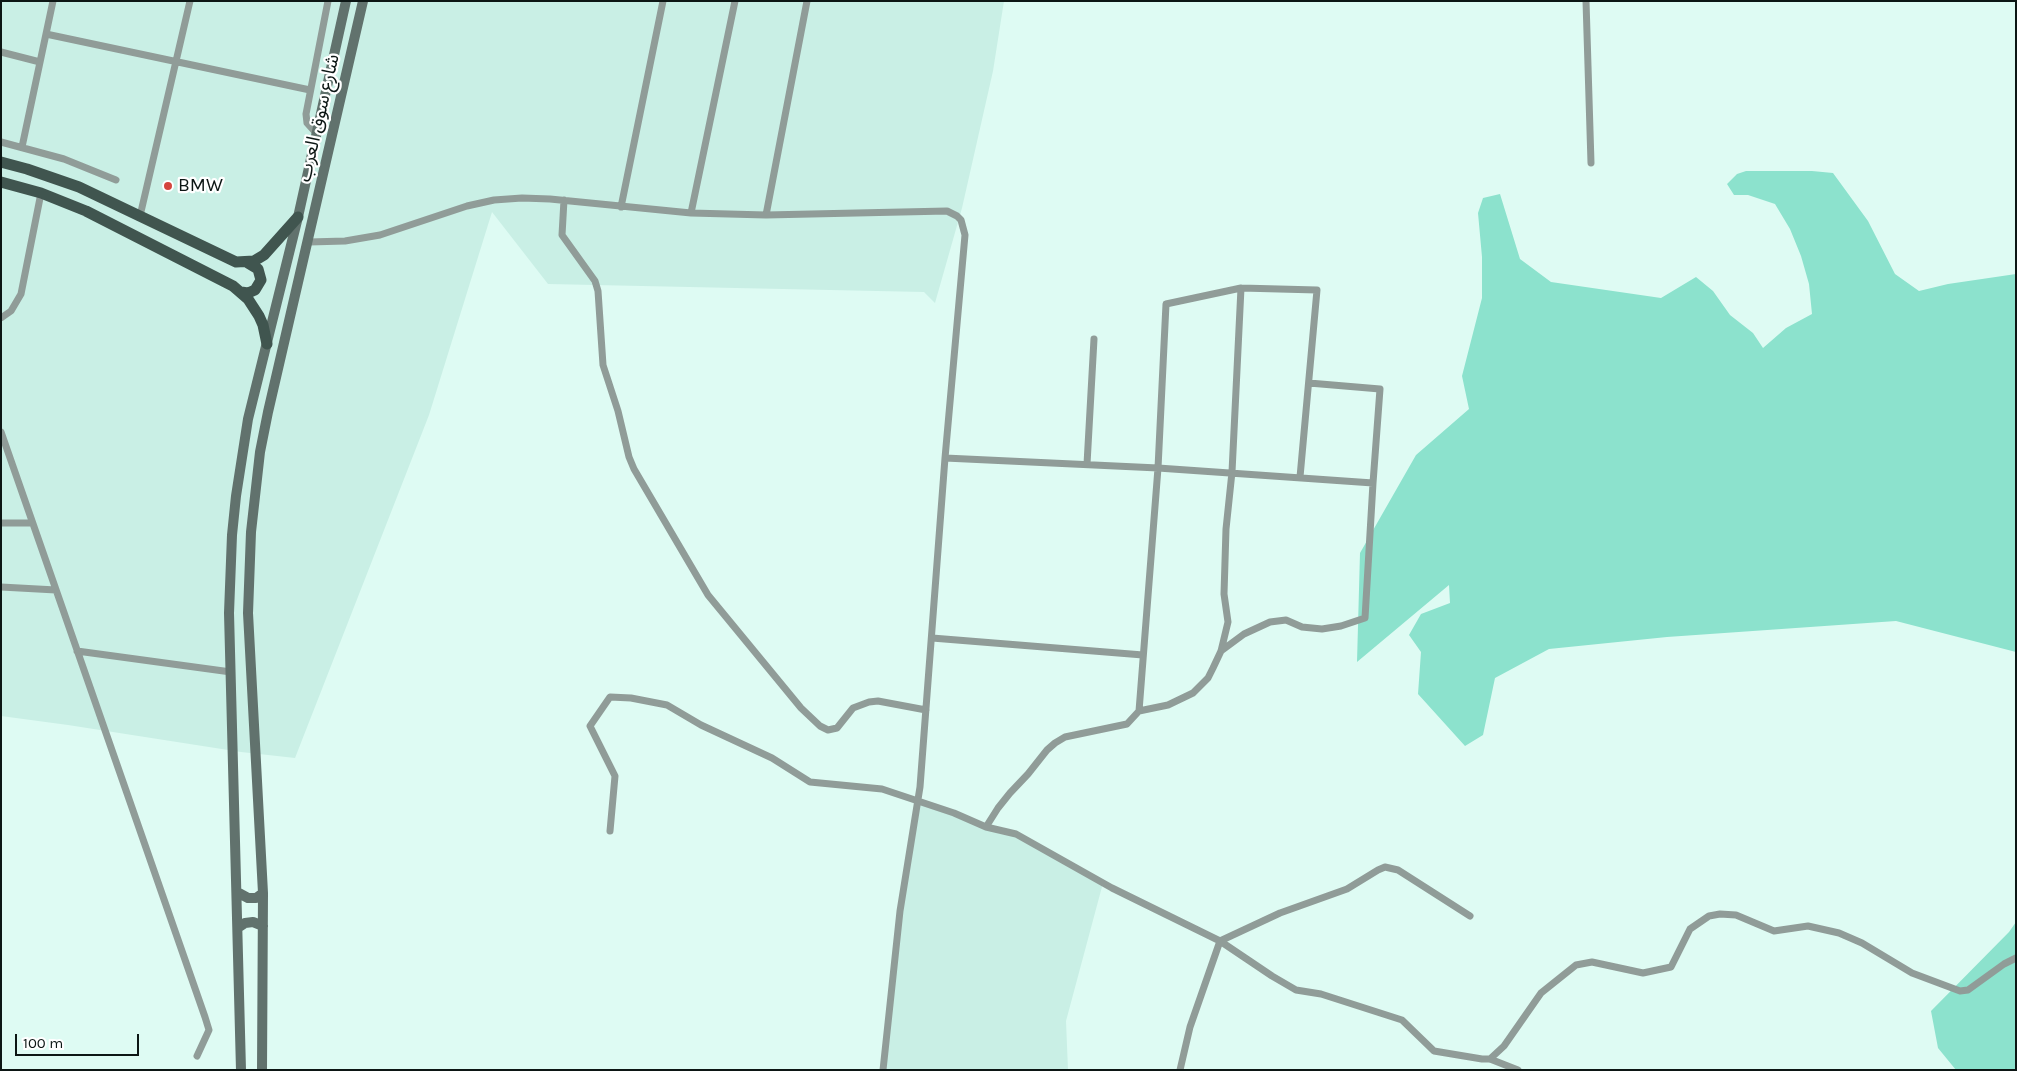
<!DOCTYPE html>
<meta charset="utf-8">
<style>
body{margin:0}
#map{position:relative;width:2017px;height:1071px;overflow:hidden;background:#defbf3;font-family:Karla,sans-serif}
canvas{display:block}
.frame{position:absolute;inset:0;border:2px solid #0c1614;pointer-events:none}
.scale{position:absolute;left:15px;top:1034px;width:124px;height:22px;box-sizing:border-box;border:2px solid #0c1614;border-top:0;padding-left:6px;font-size:15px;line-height:18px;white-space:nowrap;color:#0c1614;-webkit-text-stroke:4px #fff;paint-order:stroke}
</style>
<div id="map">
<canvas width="2017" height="1071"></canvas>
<div class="frame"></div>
<div class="scale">100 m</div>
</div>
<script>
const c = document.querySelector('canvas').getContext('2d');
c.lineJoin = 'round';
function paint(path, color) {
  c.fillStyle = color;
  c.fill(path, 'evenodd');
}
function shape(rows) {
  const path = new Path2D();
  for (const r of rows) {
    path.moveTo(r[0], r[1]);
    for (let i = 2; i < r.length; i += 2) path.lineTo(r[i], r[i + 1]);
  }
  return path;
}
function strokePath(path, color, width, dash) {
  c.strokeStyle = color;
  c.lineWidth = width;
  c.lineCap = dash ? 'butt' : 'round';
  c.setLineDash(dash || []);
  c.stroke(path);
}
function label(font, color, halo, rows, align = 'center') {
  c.font = font + ' Karla,"Noto Sans Arabic",sans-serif';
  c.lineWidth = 4.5;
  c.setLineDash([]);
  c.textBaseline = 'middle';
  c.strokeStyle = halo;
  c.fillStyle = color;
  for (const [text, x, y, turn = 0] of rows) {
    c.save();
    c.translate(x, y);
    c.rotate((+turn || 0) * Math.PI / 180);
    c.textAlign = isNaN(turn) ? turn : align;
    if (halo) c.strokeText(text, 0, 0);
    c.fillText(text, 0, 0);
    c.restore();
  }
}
const built = shape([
 [1,1,1004,1,993,71,962,208,935,303,924,292,548,284,492,212,429,415,295,758,241,752,68,725,1,716],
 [918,803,1016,834,1103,883,1066,1021,1068,1070,883,1070,900,911]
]);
const green = shape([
 [1746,171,1812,171,1833,173,1868,221,1895,274,1919,291,1948,284,2016,274,2016,652,1896,621,1667,637,1549,649,1495,678,1483,735,1465,746,1418,694,1421,652,1409,635,1421,614,1450,603,1449,585,1357,662,1360,553,1416,455,1469,409,1462,376,1482,298,1482,257,1478,213,1483,198,1500,194,1520,259,1551,282,1661,298,1696,277,1713,291,1730,315,1753,333,1763,348,1786,328,1812,314,1809,284,1801,256,1790,229,1775,204,1748,195,1734,195,1727,184,1737,174],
 [2016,922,2016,1070,1956,1070,1938,1048,1931,1011,2009,932]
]);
const street = shape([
 [1586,1,1591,163],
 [46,34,310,90],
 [1,52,40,62],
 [316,133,307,123,306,114,328,1],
 [1,142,64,159,116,180],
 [22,147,53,1],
 [564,200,562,235,595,281,598,291,603,365,618,411,629,457,634,469,708,595,801,708,820,726,828,730,837,728,853,708,869,702,878,701,926,710],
 [621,207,663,1],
 [691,213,735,1],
 [766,215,807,1],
 [140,216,190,1],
 [309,242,345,241,380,235,467,206,494,200,522,198,550,199,691,213,766,215,947,211,957,216,961,220,965,235,945,458,920,787,900,911,883,1070],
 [1,318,11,311,21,294,41,193],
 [1,432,205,1017,209,1030,197,1056],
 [945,458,1158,468,1373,483,1380,389,1309,383],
 [1087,464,1094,339],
 [1,523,32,523],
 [1,587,56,590],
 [932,638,1143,655],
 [77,651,231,672],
 [1221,651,1244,634,1270,622,1286,620,1302,627,1322,629,1341,626,1365,618,1373,483],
 [1139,711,1158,468,1166,304,1241,288],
 [986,827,998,808,1010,793,1028,774,1047,750,1055,743,1065,737,1127,724,1139,711,1168,705,1193,693,1208,678,1213,668,1221,651,1228,622,1224,594,1226,529,1232,472,1241,288,1317,290,1300,477],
 [610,831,615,776,590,726,610,697,631,698,667,705,701,725,772,758,810,782,882,789,954,813,986,827,1016,834,1112,888,1220,941,1272,976,1296,990,1321,994,1402,1020,1434,1051,1482,1059,1490,1059,1518,1070],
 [1490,1059,1504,1046,1541,993,1576,965,1592,962,1643,973,1671,967,1690,929,1709,916,1720,914,1736,915,1774,931,1808,926,1839,933,1862,943,1912,973,1960,991,1968,990,2004,964,2016,958],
 [1180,1070,1190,1027,1220,941,1280,913,1347,889,1378,870,1385,867,1398,870,1470,916]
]);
const secondary = shape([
 [237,892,248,898,256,898,263,893],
 [239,927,245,923,253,922,263,926],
 [241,1070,229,613,232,535,236,496,248,419,298,217,346,1],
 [262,1070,263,893,248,613,251,532,260,452,268,412,363,1]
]);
const primary = shape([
 [1,162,27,169,79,187,236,262,254,261,264,255,298,217],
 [1,182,41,193,86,211,233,286,248,299,259,316,263,325,267,344],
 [241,292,248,293,255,290,261,280,258,269,248,263]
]);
const markers = [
 [168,186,5,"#d4453e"]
];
const streetNames = [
 ["شارع سوق العرب",319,118,-77]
];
const poiNames = [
 ["BMW",178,186]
];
paint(built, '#c9efe5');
paint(green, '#8ce2cd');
strokePath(street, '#909c98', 7);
strokePath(secondary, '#61726d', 10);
strokePath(primary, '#40554f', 11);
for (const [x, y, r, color] of markers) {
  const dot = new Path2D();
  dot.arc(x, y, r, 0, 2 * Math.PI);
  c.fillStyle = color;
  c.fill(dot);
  strokePath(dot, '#fff', 2);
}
label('19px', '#0c1614', '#fff', streetNames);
label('19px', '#0c1614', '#fff', poiNames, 'left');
</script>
